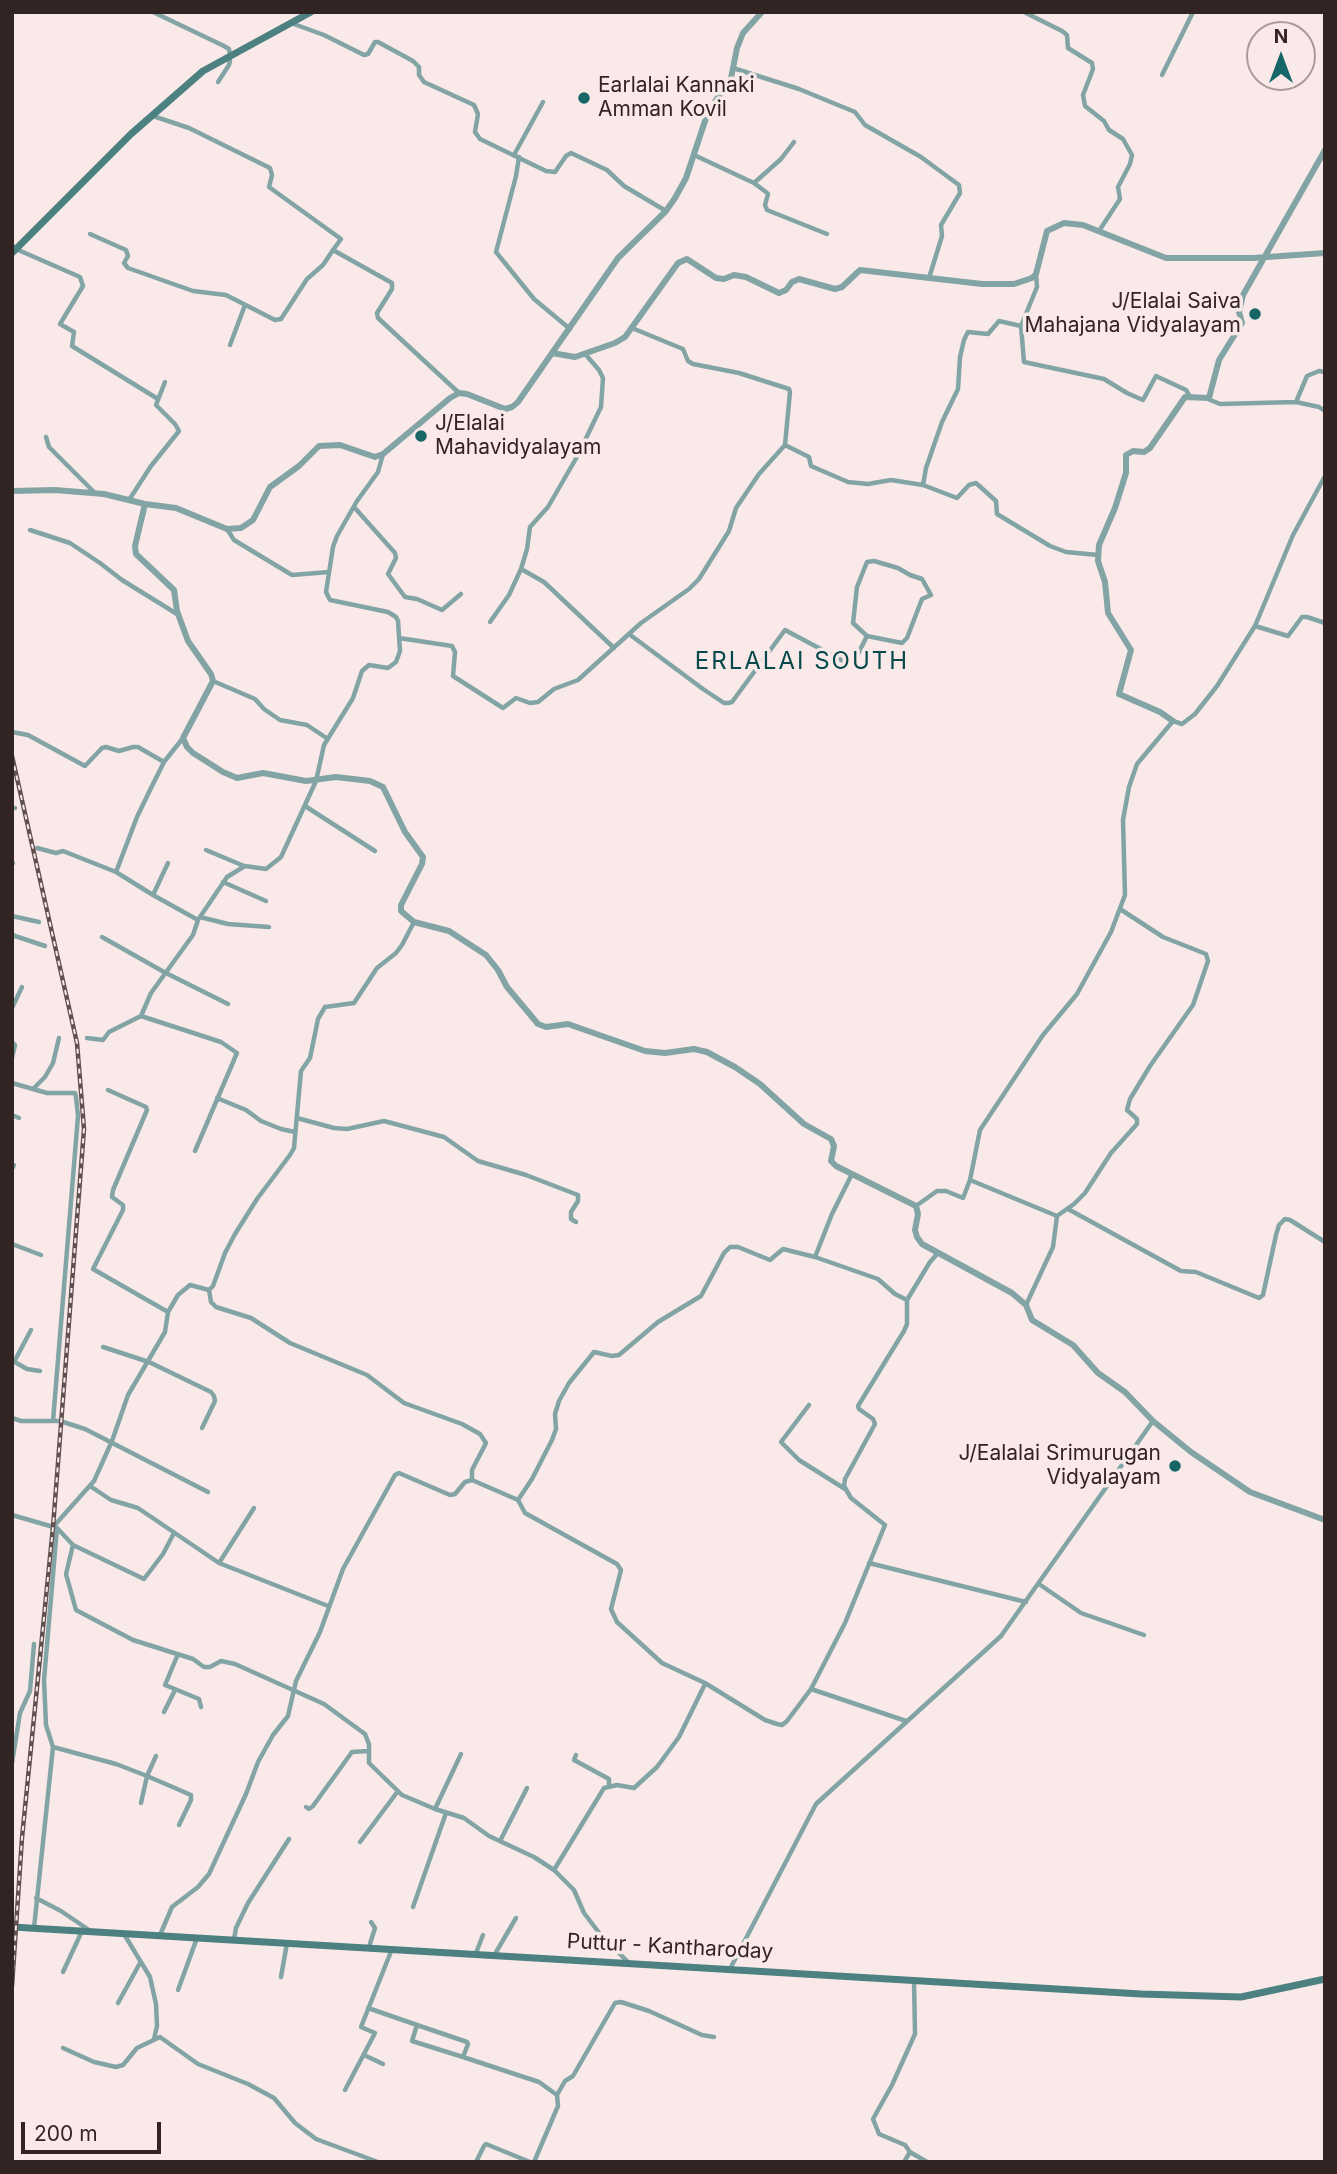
<!DOCTYPE html>
<style>
body{margin:0}
#map{position:relative;width:1337px;height:2174px;overflow:hidden;background:#fae9e9;font-family:Inter,sans-serif}
canvas{display:block}
.frame{position:absolute;inset:0;border:14px solid #332424;pointer-events:none}
.north{position:absolute;left:1246px;top:21px;width:70px;height:70px;box-sizing:border-box;background:#fae9e9;border:2px solid #aa9a9a;border-radius:50%;rotate:0deg;font-size:19px;font-weight:700;line-height:28px;text-align:center;color:#332424}
.north::after{content:'';display:block;margin:auto;width:24px;height:32px;background:#176667;clip-path:polygon(50% 0,100% 100%,50% 72%,0 100%)}
.scale{position:absolute;left:21px;top:2122px;width:140px;height:32px;box-sizing:border-box;border:4px solid #332424;border-top:0;padding-left:9px;font-size:21px;line-height:24px;white-space:nowrap;color:#332424;-webkit-text-stroke:5px #fae9e9;paint-order:stroke}
</style>
<div id="map">
<canvas width="1337" height="2174"></canvas>
<div class="frame"></div>
<div class="north">N</div>
<div class="scale">200 m</div>
</div>
<script>
const c = document.querySelector('canvas').getContext('2d');
c.lineJoin = 'round';
function shape(rows) {
  const path = new Path2D();
  for (const r of rows) {
    path.moveTo(r[0], r[1]);
    for (let i = 2; i < r.length; i += 2) path.lineTo(r[i], r[i + 1]);
  }
  return path;
}
function strokePath(path, color, width, dash) {
  c.strokeStyle = color;
  c.lineWidth = width;
  c.lineCap = dash ? 'butt' : 'round';
  c.setLineDash(dash || []);
  c.stroke(path);
}
function label(font, color, halo, rows, align = 'center') {
  c.font = font + ' Inter,sans-serif';
  c.lineWidth = 7;
  c.setLineDash([]);
  c.textBaseline = 'middle';
  c.strokeStyle = halo;
  c.fillStyle = color;
  for (const [text, x, y, turn = 0] of rows) {
    c.save();
    c.translate(x, y);
    c.rotate((+turn || 0) * Math.PI / 180);
    c.textAlign = isNaN(turn) ? turn : align;
    if (halo) c.strokeText(text, 0, 0);
    c.fillText(text, 0, 0);
    c.restore();
  }
}
const minor = shape([
 [153,12,224,46,229,49,230,55],
 [1024,12,1062,31,1067,35,1068,48,1092,63,1093,69,1083,95,1085,106,1104,121,1109,130,1123,139,1132,155,1130,164,1118,187,1120,199,1099,231],
 [291,23,324,35,364,55,368,54,375,42,378,42,413,61,419,67,419,75,424,82,474,105,478,114,475,132,480,139,546,171,555,172,566,156,571,153,607,170,624,186,666,211],
 [733,68,799,89,855,112,865,125,921,157,959,185,960,193,941,225,942,236,929,278],
 [1162,75,1193,12],
 [218,82,229,65,230,60,226,58],
 [153,116,189,128,270,168,272,175,269,187,341,239,333,250,392,283,392,289,377,313,378,318,459,393],
 [514,155,543,102],
 [694,155,754,183,766,192,768,194,765,205,767,210,827,234],
 [519,157,516,176,496,252,534,299,570,329],
 [754,183,781,159,794,142],
 [90,234,126,250,128,256,124,263,128,268,193,291,226,295,275,320,281,319,307,279,323,265,333,250],
 [12,245,16,249,80,277,83,286,60,324,74,332,72,346,158,399],
 [1036,274,1037,287,1021,326,1024,362,1104,379,1127,393,1143,400,1156,376,1186,390,1189,395],
 [230,345,245,305],
 [1208,399,1220,404,1296,402,1319,407,1325,411],
 [1296,402,1307,376,1319,371,1325,372],
 [46,437,49,447,94,492],
 [785,445,809,457,811,466,848,482,868,484,891,480,923,485,957,498,969,485,976,483,996,501,997,514,1050,546,1066,552,1098,555],
 [923,485,926,468,942,422,958,389,960,357,964,340,968,332,988,334,999,321,1021,326],
 [129,500,151,466,179,431,175,424,156,405,165,382],
 [354,507,395,553,396,558,388,574,405,597,417,599,442,610,461,594],
 [227,529,234,540,292,575,329,572],
 [30,530,70,543,100,563,122,580,177,614],
 [521,569,544,582,614,648],
 [490,622,509,595,521,569,527,549,530,527,548,507,578,455,601,407,603,378,599,370,586,355],
 [1255,626,1288,636,1302,617,1307,617,1325,623],
 [629,634,703,689,724,703,728,703,732,702,785,630,847,663,854,662,867,636,853,623,857,587,867,562,874,561,898,568,910,575,922,579,931,595,922,599,907,638,902,643,867,636],
 [399,638,452,646,455,652,453,676,503,708,516,698,530,703,538,702,554,689,578,680,641,623,689,589,699,579,729,531,736,508,759,474,785,445,790,392,789,389,739,373,693,364,688,361,683,349,632,328],
 [213,681,255,699,264,709,280,720,307,725,328,739],
 [12,732,28,735,85,766,102,748,106,747,119,751,133,747,138,747,164,762],
 [305,806,375,851],
 [12,808,15,808],
 [37,848,56,853,63,851,116,872,153,895,198,920],
 [206,850,244,866],
 [12,863,13,863],
 [116,872,137,817,151,788,164,762,183,738],
 [223,882,266,901],
 [153,895,168,863],
 [12,916,39,922],
 [200,917,228,924,269,927],
 [12,935,45,946],
 [102,937,164,972,228,1004],
 [12,1008,22,987],
 [141,1016,221,1042,237,1053,195,1151],
 [87,1038,103,1040,109,1032,141,1016,151,993,193,935,198,920,227,877,245,866,266,869,281,857,316,781,324,745,353,698,362,671,369,665,388,668,396,662,400,651,398,621,396,617,388,612,330,600,326,592,333,547,337,536,357,501,378,472,383,454],
 [12,1042,15,1045,12,1058],
 [12,1083,47,1093,75,1093,76,1097,78,1116,53,1421],
 [33,1089,45,1077,53,1063,59,1038],
 [108,1090,146,1107,147,1110,113,1190,112,1197,123,1205,123,1210,93,1269,168,1312],
 [217,1098,246,1110,261,1121,281,1129,295,1132],
 [12,1115,19,1118],
 [297,1118,334,1128,347,1129,384,1121,444,1137,478,1161,526,1175,578,1195,578,1201,571,1212,571,1219,576,1222],
 [12,1169,14,1165],
 [970,1180,980,1130,1043,1035,1077,994,1111,932,1125,895,1123,820,1129,787,1137,764,1173,721,1182,724,1195,714,1217,686,1255,626,1293,535,1325,476],
 [916,1206,937,1191,946,1191,963,1198,970,1180,1057,1216,1053,1247,1026,1305],
 [1068,1209,1181,1271,1196,1272,1259,1298,1263,1295,1276,1235,1279,1225,1285,1219,1290,1220,1325,1242],
 [1057,1216,1074,1204,1085,1193,1111,1153,1137,1124,1137,1119,1127,1110,1130,1099,1150,1066,1193,1005,1208,961,1206,954,1163,937,1120,909],
 [12,1244,41,1255],
 [815,1257,878,1279,895,1294,907,1300],
 [209,1290,211,1302,216,1307,251,1318,290,1343,367,1375,404,1403,462,1424,480,1434,486,1443,472,1470,472,1480],
 [103,1347,149,1362,211,1392,214,1396,215,1401,202,1428],
 [13,1361,27,1369,40,1371],
 [14,1362,31,1330],
 [809,1405,781,1442,799,1460,845,1489],
 [12,1418,21,1421,60,1421,85,1429,208,1492],
 [90,1486,111,1500,138,1508,219,1563,328,1606],
 [518,1500,525,1513,617,1564,621,1570,611,1609,617,1622,662,1663,705,1683,765,1720,777,1724,782,1725,787,1721,811,1689,906,1721],
 [12,1515,57,1528,73,1545,144,1579,163,1554,174,1533],
 [53,1527,94,1481,112,1441,128,1395,165,1332,168,1312,178,1295,190,1285,209,1290,213,1286,225,1253,235,1234,257,1199,290,1155,294,1148,301,1071,310,1058,318,1019,325,1007,354,1003,377,968,396,953,402,945,414,922],
 [73,1545,66,1574,76,1610,133,1640,193,1659,204,1667,210,1667,221,1661,235,1664,324,1704,365,1734,369,1744,369,1763,402,1795,435,1809,464,1818,489,1836,534,1857,554,1870,574,1890,584,1913,600,1934,628,1962],
 [219,1563,254,1508],
 [869,1563,1026,1602],
 [1039,1584,1081,1613,1144,1635],
 [178,1654,165,1685,199,1699,201,1707],
 [811,1689,845,1623,885,1525,851,1498,844,1486,845,1479,875,1424,873,1419,859,1409,858,1406,904,1331,907,1324,907,1300,930,1262,938,1253],
 [164,1712,175,1690],
 [53,1747,116,1764,147,1776,141,1803],
 [576,1755,574,1760,609,1779,609,1785],
 [156,1756,147,1776,191,1795,191,1800,179,1825],
 [12,1763,20,1713,30,1691,34,1644],
 [306,1807,309,1809,313,1806,352,1752,369,1751],
 [435,1809,461,1754],
 [500,1841,527,1788],
 [360,1842,398,1791],
 [554,1870,604,1788,617,1785,634,1788,657,1767,679,1737,705,1684],
 [36,1898,61,1911,89,1930],
 [413,1907,446,1813],
 [34,1928,53,1747,46,1725,44,1680,57,1528],
 [124,1934,150,1977,156,2004,157,2026,154,2039],
 [160,1935,172,1907,198,1887,209,1874,246,1794,258,1762,273,1735,288,1716,296,1681,320,1632,343,1569,395,1475,399,1473,450,1495,455,1494,465,1482,472,1480,518,1500,532,1479,552,1440,556,1429,555,1414,559,1401,569,1383,594,1352,612,1356,619,1355,658,1322,701,1296,724,1253,730,1247,738,1247,770,1260,783,1249,815,1257,832,1214,852,1174],
 [234,1939,236,1928,248,1903,289,1839],
 [369,1947,375,1928,371,1922],
 [476,1953,483,1935],
 [495,1954,516,1918],
 [730,1969,816,1804,1001,1636,1153,1421],
 [63,1972,82,1931],
 [281,1977,287,1943],
 [178,1990,197,1938],
 [118,2003,140,1963],
 [368,2008,417,2025,467,2042,468,2044,463,2057,412,2041,417,2025],
 [63,2048,94,2062,116,2067,123,2065,137,2048,160,2037,198,2064,248,2084,274,2098,295,2123,316,2139,378,2162],
 [364,2055,383,2064],
 [463,2057,539,2082,557,2095,558,2106,534,2162],
 [345,2090,375,2033,361,2027,392,1949],
 [557,2095,565,2081,573,2076,615,2003,621,2002,649,2011,702,2035,714,2037],
 [910,2152,927,2162],
 [476,2162,484,2146,486,2144,530,2162],
 [904,2162,910,2152,905,2145,879,2134,873,2119,892,2085,915,2034,914,1980]
]);
const tertiary = shape([
 [552,353,575,357,615,343,625,337,678,263,687,259,716,278,724,279,734,275,746,277,779,293,786,290,792,282,799,279,835,289,842,287,860,270,982,284,1014,284,1032,278,1036,274,1047,231,1064,223,1083,225,1166,258,1253,258,1325,253],
 [12,491,55,490,104,494,145,504,176,508,227,529,241,528,253,520,270,487,299,466,319,446,340,445,375,457,383,454,450,398,459,393,467,394,505,409,512,407,518,402,618,258,666,211,675,198,686,178,708,112,731,78,737,48,743,33,762,12],
 [145,504,135,546,136,554,174,590,177,611,188,641,211,674,213,681,183,738,187,747,193,753,223,772,237,778,263,773,306,781,336,777,370,781,383,787,405,832,423,857,422,864,401,905,401,911,414,922,449,931,486,955,498,970,507,987,538,1024,546,1027,568,1024,645,1051,665,1053,694,1049,707,1052,735,1067,760,1084,804,1124,831,1139,834,1146,831,1161,836,1166,916,1206,918,1214,915,1230,917,1237,922,1244,1012,1293,1026,1305,1032,1320,1073,1345,1098,1373,1125,1392,1153,1421,1191,1452,1250,1492,1325,1520],
 [1173,721,1160,712,1119,694,1131,650,1108,613,1105,582,1098,561,1099,545,1115,508,1126,473,1126,455,1133,451,1144,452,1150,448,1185,397,1209,398,1219,360,1242,323,1239,312,1243,295,1325,150]
]);
const secondary = shape([
 [12,253,131,134,203,71,311,12],
 [12,1927,1141,1994,1241,1997,1325,1979]
]);
const rail = shape([
 [12,756,77,1043,84,1129,53,1527,22,1838,12,1986]
]);
const markers = [
 [584,98,7,"#176667"],
 [1255,314,7,"#176667"],
 [421,436,7,"#176667"],
 [1175,1466,7,"#176667"]
];
const poiNames = [
 ["Earlalai Kannaki",598,86],
 ["Amman Kovil",598,110],
 ["J/Elalai Saiva",1241,302,"right"],
 ["Mahajana Vidyalayam",1241,326,"right"],
 ["J/Elalai",435,424],
 ["Mahavidyalayam",435,448],
 ["J/Ealalai Srimurugan",1161,1454,"right"],
 ["Vidyalayam",1161,1478,"right"]
];
const streetNames = [
 ["Puttur - Kantharoday",670,1947,3]
];
const quarterNames = [
 ["ERLALAI SOUTH",802,662]
];
strokePath(minor, '#83a4a5', 4.5);
strokePath(tertiary, '#83a4a5', 6);
strokePath(secondary, '#4d8181', 7);
strokePath(rail, '#605050', 4.5);
strokePath(rail, '#fae9e9', 2, [5]);
for (const [x, y, r, color] of markers) {
  const dot = new Path2D();
  dot.arc(x, y, r, 0, 2 * Math.PI);
  c.fillStyle = color;
  c.fill(dot);
  strokePath(dot, '#fae9e9', 2.5);
}
label('21px', '#332424', '#fae9e9', poiNames, 'left');
label('21px', '#332424', '#fae9e9', streetNames);
c.letterSpacing = '2px';
label('24px', '#07494a', '#fae9e9', quarterNames);
c.letterSpacing = '0px';
</script>
